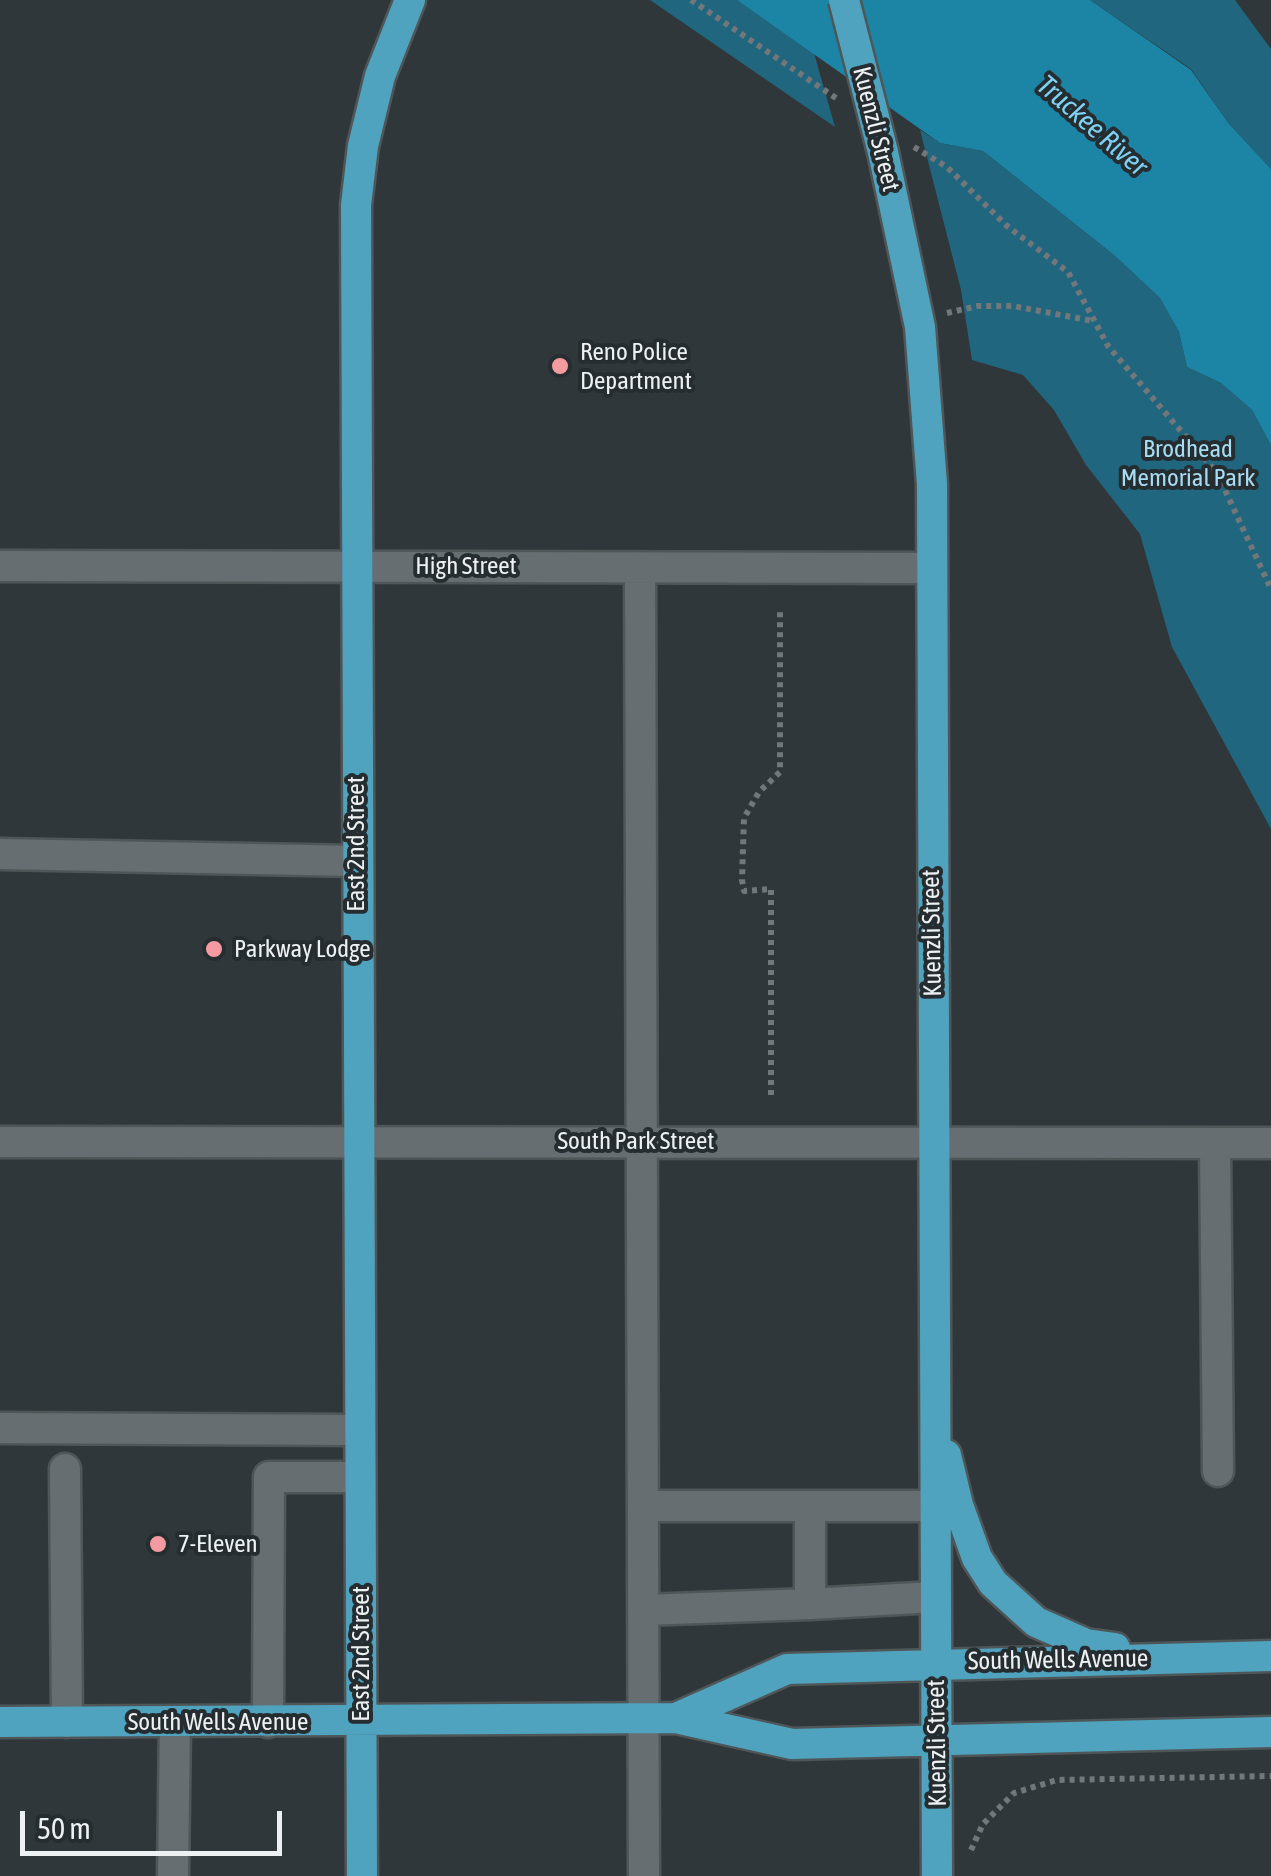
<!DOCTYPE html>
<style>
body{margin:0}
#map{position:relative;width:1271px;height:1876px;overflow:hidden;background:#30373a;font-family:"Asap Condensed",sans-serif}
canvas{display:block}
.scale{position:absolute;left:20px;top:1811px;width:262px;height:45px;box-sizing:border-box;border:5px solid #edf1f3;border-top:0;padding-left:12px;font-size:30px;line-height:35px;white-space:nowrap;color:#edf1f3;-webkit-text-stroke:8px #262d30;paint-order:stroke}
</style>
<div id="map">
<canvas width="1271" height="1876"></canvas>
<div class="scale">50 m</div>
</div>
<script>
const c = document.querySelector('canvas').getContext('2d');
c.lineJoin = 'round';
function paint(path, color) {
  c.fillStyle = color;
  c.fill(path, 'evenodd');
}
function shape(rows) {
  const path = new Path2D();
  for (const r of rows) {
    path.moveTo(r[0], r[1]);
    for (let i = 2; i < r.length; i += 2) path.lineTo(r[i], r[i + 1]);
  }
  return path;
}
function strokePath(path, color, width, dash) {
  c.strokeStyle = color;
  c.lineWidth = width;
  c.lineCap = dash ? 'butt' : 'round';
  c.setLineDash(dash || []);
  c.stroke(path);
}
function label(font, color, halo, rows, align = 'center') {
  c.font = font + ' "Asap Condensed",sans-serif';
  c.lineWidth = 8;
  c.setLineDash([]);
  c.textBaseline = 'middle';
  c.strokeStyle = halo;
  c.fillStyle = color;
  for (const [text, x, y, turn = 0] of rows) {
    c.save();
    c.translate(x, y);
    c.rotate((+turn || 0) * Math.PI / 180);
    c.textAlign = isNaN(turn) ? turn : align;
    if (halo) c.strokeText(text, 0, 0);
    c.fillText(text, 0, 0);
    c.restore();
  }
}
const green = shape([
 [650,0,737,0,778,27,814,53,835,127],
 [1090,0,1235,0,1271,49,1271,169,1229,124,1191,69],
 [920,130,940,143,983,151,1114,255,1160,298,1179,332,1187,367,1221,383,1252,410,1271,445,1271,829,1172,647,1140,534,1086,465,1054,410,1023,375,972,360,961,290]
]);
const water = shape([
 [737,0,1090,0,1191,70,1229,124,1271,169,1271,445,1252,410,1221,383,1187,367,1179,332,1160,298,1114,255,983,151,940,143]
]);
const path = shape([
 [691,0,836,98],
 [914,147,947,167,1007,226,1068,272,1108,346,1217,473,1271,589],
 [947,313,978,306,1013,306,1093,321],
 [771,1095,771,889,744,891,742,880,744,818,759,792,780,772,780,609],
 [971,1850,983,1824,1014,1793,1057,1780,1271,1776]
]);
const minor = shape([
 [0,566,931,568],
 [640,568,644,1876],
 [0,854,356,861],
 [0,1142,1271,1143],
 [1215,1144,1218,1471],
 [0,1428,360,1430],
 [65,1469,67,1722],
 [643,1506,934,1506],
 [810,1604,935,1597],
 [644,1610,810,1604,810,1506],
 [268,1722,269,1477,360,1477],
 [173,1876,175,1722]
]);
const major = shape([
 [883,152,920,327,932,484,937,1876],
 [946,1455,958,1505,977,1558,993,1583,1036,1622,1086,1644,1115,1648],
 [676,1718,787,1669,1271,1656],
 [0,1722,676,1718,792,1744,1271,1732],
 [362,1876,356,205,363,146,380,76,410,0]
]);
const majorBridge = shape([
 [844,0,883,152]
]);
const markers = [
 [560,366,10,"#f49aa1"],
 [214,949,10,"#f49aa1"],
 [158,1544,10,"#f49aa1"]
];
const streetNames = [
 ["Kuenzli Street",876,129,76],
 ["High Street",466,566],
 ["East 2nd Street",356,844,-90],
 ["Kuenzli Street",932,933,-91],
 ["South Park Street",636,1141],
 ["East 2nd Street",361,1654,-90],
 ["South Wells Avenue",1058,1660,-1],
 ["South Wells Avenue",218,1722],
 ["Kuenzli Street",937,1743,-91]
];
const poiNames = [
 ["Reno Police",580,352],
 ["Department",580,381],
 ["Parkway Lodge",234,949],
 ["7-Eleven",178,1544]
];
const parkNames = [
 ["Brodhead",1188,449],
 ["Memorial Park",1188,478]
];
const waterNames = [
 ["Truckee River",1092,126,41]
];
paint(green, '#1f667e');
paint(water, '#1c85a6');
strokePath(minor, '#4f5658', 35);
strokePath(major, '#4f5658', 35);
strokePath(path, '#71777a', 6, [5, 5]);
strokePath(minor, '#666e71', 30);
strokePath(major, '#4fa3bf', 30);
strokePath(majorBridge, '#4f5658', 35, []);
strokePath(majorBridge, '#4fa3bf', 30);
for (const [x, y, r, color] of markers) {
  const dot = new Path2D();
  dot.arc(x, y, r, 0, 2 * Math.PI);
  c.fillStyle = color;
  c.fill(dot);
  strokePath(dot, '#262d30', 4);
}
label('25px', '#edf1f3', '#262d30', streetNames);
label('25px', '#edf1f3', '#262d30', poiNames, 'left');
label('25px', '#a7ddf3', '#262d30', parkNames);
label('italic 28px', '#7ed2f3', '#262d30', waterNames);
</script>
